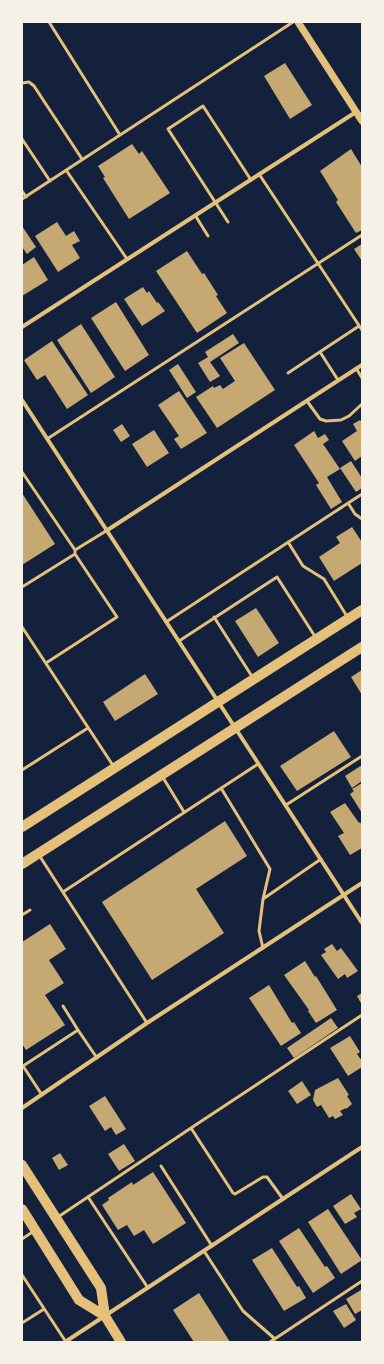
<!DOCTYPE html>
<style>
body{margin:0}
#map{position:relative;width:384px;height:1364px;overflow:hidden;background:#14213d;font-family:Karla,sans-serif}
canvas{display:block}
.frame{position:absolute;inset:0;border:23px solid #f6f1e7;pointer-events:none}
</style>
<div id="map">
<canvas width="384" height="1364"></canvas>
<div class="frame"></div>
</div>
<script>
const c = document.querySelector('canvas').getContext('2d');
c.lineJoin = 'round';
function paint(path, color) {
  c.fillStyle = color;
  c.fill(path, 'evenodd');
}
function shape(rows) {
  const path = new Path2D();
  for (const r of rows) {
    path.moveTo(r[0], r[1]);
    for (let i = 2; i < r.length; i += 2) path.lineTo(r[i], r[i + 1]);
  }
  return path;
}
function strokePath(path, color, width, dash) {
  c.strokeStyle = color;
  c.lineWidth = width;
  c.lineCap = dash ? 'butt' : 'round';
  c.setLineDash(dash || []);
  c.stroke(path);
}
const building = shape([
 [285,63,312,105,290,119,264,76],
 [132,144,139,154,142,151,170,193,129,219,103,178,105,177,98,166],
 [351,149,362,167,362,230,356,233,336,202,338,200,320,171],
 [57,222,66,236,74,231,80,241,72,245,80,258,58,272,35,236],
 [22,226,36,247,27,254,22,247],
 [362,244,362,261,354,249],
 [187,251,202,274,204,273,218,295,216,296,227,313,197,333,156,271],
 [34,257,48,280,22,296,22,265],
 [143,287,147,293,149,291,157,303,158,302,165,311,142,326,124,299],
 [116,302,149,355,125,371,91,318],
 [81,324,115,377,91,393,57,340],
 [233,334,239,343,210,362,220,376,210,382,198,363,208,357,205,352],
 [52,341,88,395,67,409,45,375,37,380,24,360],
 [244,343,275,390,217,428,196,397,213,386,214,388,220,385,223,389,235,381,220,358],
 [178,364,196,392,187,398,169,370],
 [179,391,207,433,181,449,174,439,179,436,158,405],
 [360,420,362,423,362,456,355,461,342,441,357,431,353,424],
 [122,424,130,436,121,442,113,430],
 [154,430,169,453,147,467,132,444],
 [314,431,318,438,325,434,329,440,323,444,340,469,327,477,342,502,331,509,316,485,319,483,294,445],
 [351,461,362,478,362,488,356,492,340,468],
 [22,493,55,544,22,565],
 [352,527,362,542,362,563,334,581,319,557,340,543,336,537],
 [256,608,279,643,258,657,235,621],
 [362,670,362,695,351,677],
 [145,674,158,694,115,721,103,702],
 [334,731,351,757,297,791,280,766],
 [362,765,362,781,352,788,345,776],
 [362,783,362,813,350,794,354,791,352,789],
 [345,803,359,823,360,822,362,826,362,848,350,855,338,836,344,833,330,812],
 [225,821,247,856,196,889,224,933,152,980,102,902],
 [50,924,66,949,49,960,64,983,45,995,65,1025,26,1050,22,1044,22,942],
 [332,944,337,951,341,948,358,971,347,978,345,974,338,979,321,955,326,952,324,949],
 [305,961,315,977,316,976,337,1010,316,1023,308,1011,309,1010,284,975],
 [269,985,292,1023,294,1022,301,1033,281,1046,249,998],
 [362,993,362,1005,357,996],
 [331,1018,338,1028,294,1058,287,1048],
 [350,1036,360,1052,357,1054,362,1061,362,1067,348,1076,330,1048],
 [338,1078,349,1095,347,1096,352,1104,346,1109,346,1108,340,1111,343,1115,335,1119,333,1116,329,1118,321,1105,317,1107,313,1100,315,1090],
 [302,1081,311,1095,297,1104,288,1091],
 [105,1096,126,1129,116,1135,111,1127,105,1131,89,1106],
 [124,1144,135,1161,119,1171,108,1154],
 [60,1153,68,1165,59,1170,52,1158],
 [153,1172,186,1223,153,1244,144,1230,134,1236,127,1225,118,1230,102,1205,109,1200,108,1198,132,1182,133,1185],
 [351,1194,361,1209,354,1213,357,1217,345,1224,333,1206],
 [328,1209,362,1260,341,1274,308,1222],
 [299,1228,325,1267,327,1266,335,1278,313,1293,279,1241],
 [272,1248,297,1287,299,1286,306,1298,284,1311,252,1260],
 [361,1290,362,1310,355,1314,346,1299],
 [199,1293,230,1342,194,1342,173,1310],
 [346,1304,356,1320,344,1328,333,1311]
]);
const service = shape([
 [49,22,120,135],
 [22,83,29,82,34,86,82,159],
 [22,139,50,181],
 [66,170,127,259],
 [259,174,362,330],
 [22,191,26,197],
 [22,199,293,22],
 [195,215,208,236],
 [228,222,168,129,203,106,251,180],
 [320,352,338,380],
 [356,368,362,378],
 [288,373,359,326],
 [307,401,320,419,326,421,341,420,349,416,362,404],
 [47,439,362,235],
 [22,472,75,550],
 [348,503,355,514,362,519],
 [288,542,303,566,324,579,348,618],
 [22,587,75,554],
 [214,617,253,678],
 [166,622,362,494],
 [22,627,114,767],
 [179,641,277,577,316,638],
 [46,663,117,617,75,554,75,550,106,531],
 [22,770,88,728],
 [162,776,184,812],
 [221,788,270,869,263,899,259,931,263,948],
 [286,805,362,756],
 [39,855,147,1023],
 [63,892,258,764],
 [263,899,321,859],
 [22,915,30,910],
 [63,1006,78,1030],
 [23,1066,78,1030,97,1058],
 [23,1066,42,1095],
 [191,1128,233,1193,235,1194,263,1177,267,1177,283,1199],
 [161,1166,212,1246],
 [88,1197,148,1288],
 [58,1217,191,1128,362,1015],
 [22,1239,34,1231],
 [204,1251,243,1311,275,1339],
 [22,1275,66,1342],
 [22,1323,44,1309],
 [270,1342,362,1281]
]);
const minor = shape([
 [22,327,356,112],
 [22,400,362,923],
 [106,531,362,365],
 [22,1108,147,1023,362,883],
 [65,1342,362,1147]
]);
const tertiary = shape([
 [298,22,362,121]
]);
const primary = shape([
 [22,827,362,610],
 [22,864,362,647],
 [22,1165,101,1288,105,1316,121,1342],
 [22,1209,79,1300,105,1316]
]);
paint(building, '#c6a872');
strokePath(service, '#e5c07b', 3);
strokePath(minor, '#e5c07b', 4);
strokePath(tertiary, '#e5c07b', 7);
strokePath(primary, '#e5c07b', 10);
</script>
